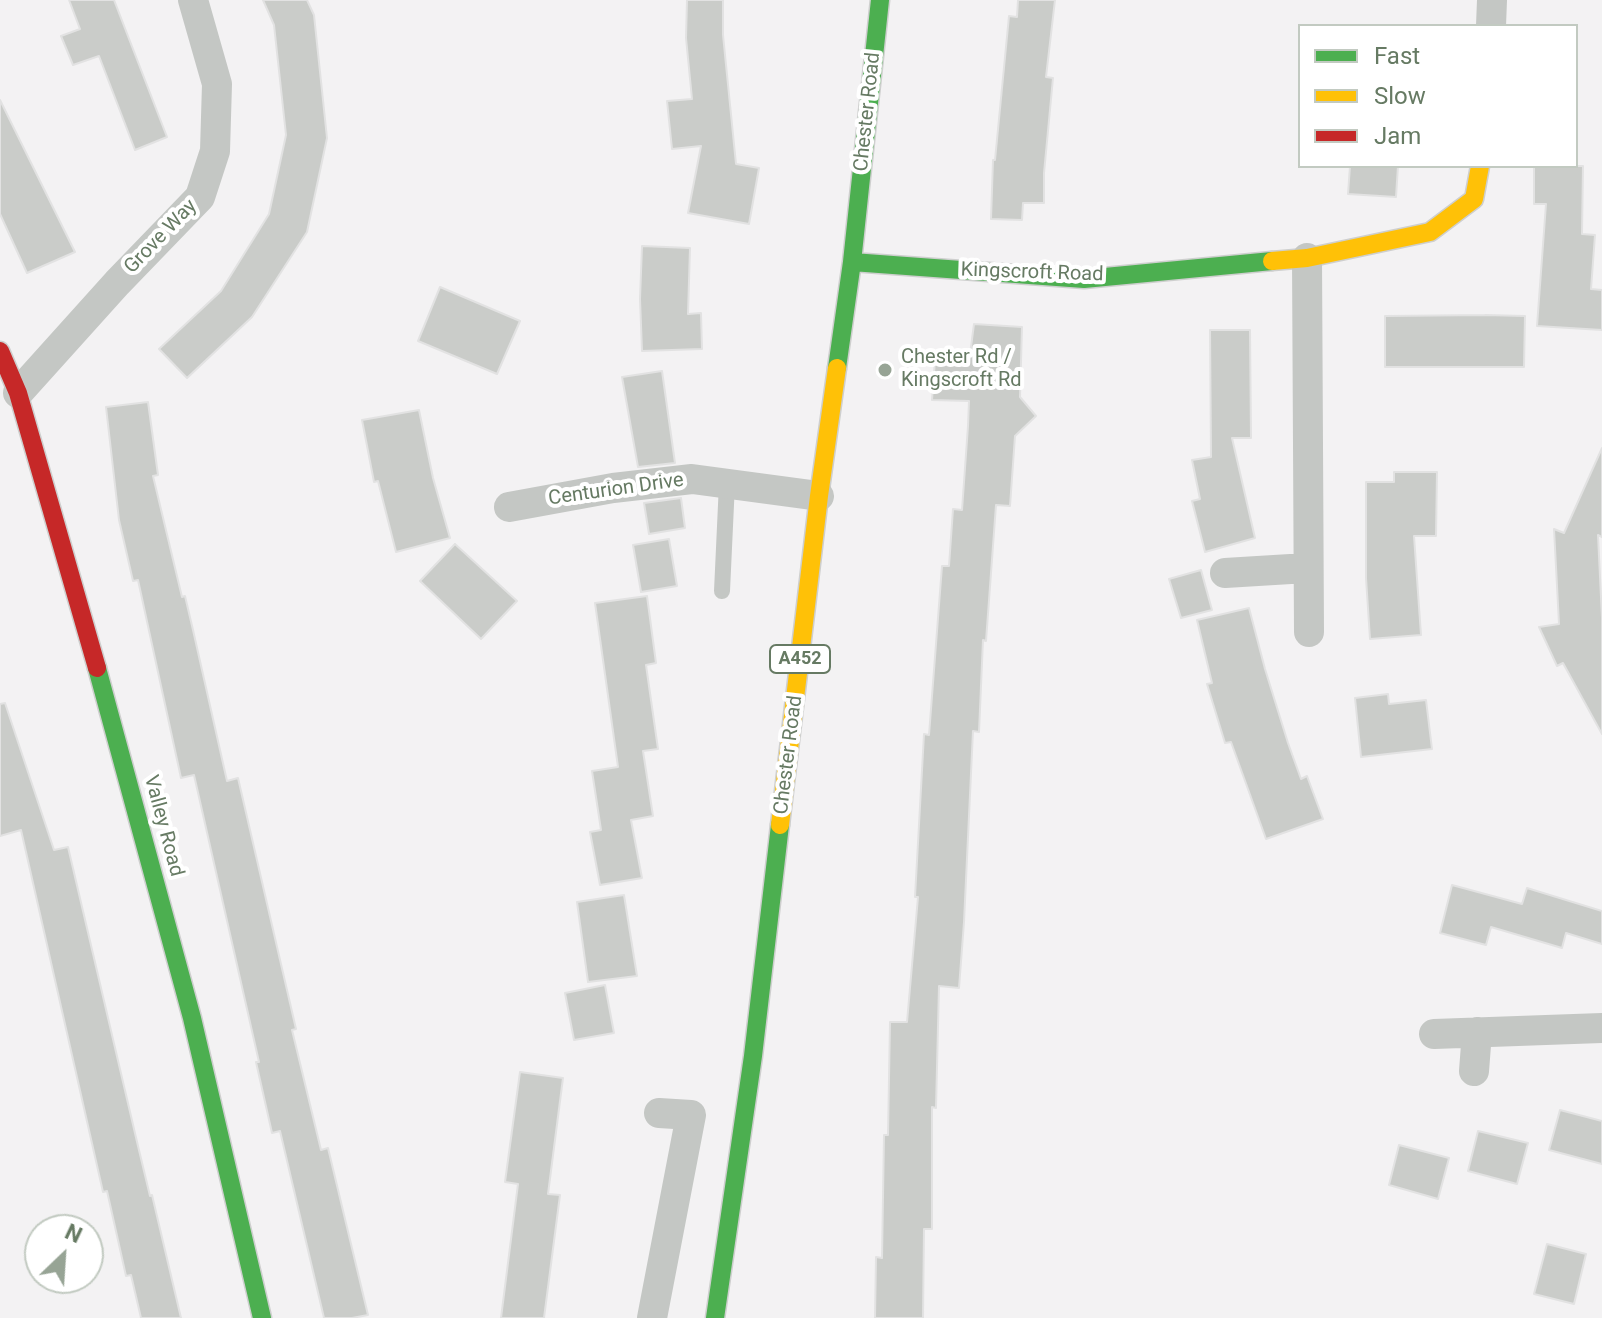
<!DOCTYPE html>
<style>
body{margin:0}
#map{position:relative;width:1602px;height:1318px;overflow:hidden;background:#f3f2f3;font-family:Roboto,sans-serif}
canvas{display:block}
.legend{position:absolute;left:1298px;top:24px;width:280px;height:144px;box-sizing:border-box;background:#fff;border:2px solid #c2cac1;margin:0;padding:10px 14px;list-style:none;font-size:24px;color:#667a63}
.legend li{display:flex;align-items:center;gap:16px;height:40px}
.legend b{width:40px;border:2px solid #c2cac1}
.north{position:absolute;left:24px;top:1214px;width:80px;height:80px;box-sizing:border-box;background:#fff;border:2px solid #c2cac1;border-radius:50%;rotate:25deg;font-size:22px;font-weight:700;line-height:32px;text-align:center;color:#667a63}
.north::after{content:'';display:block;margin:auto;width:28px;height:36px;background:#97a495;clip-path:polygon(50% 0,100% 100%,50% 72%,0 100%)}
</style>
<div id="map">
<canvas width="1602" height="1318"></canvas>
<ul class="legend">
<li><b style="height:10px;background:#4caf50"></b>Fast</li>
<li><b style="height:10px;background:#ffc107"></b>Slow</li>
<li><b style="height:10px;background:#c62828"></b>Jam</li>
</ul>
<div class="north">N</div>
</div>
<script>
const c = document.querySelector('canvas').getContext('2d');
c.lineJoin = 'round';
function paint(path, color) {
  c.fillStyle = color;
  c.fill(path, 'evenodd');
}
function shape(rows) {
  const path = new Path2D();
  for (const r of rows) {
    path.moveTo(r[0], r[1]);
    for (let i = 2; i < r.length; i += 2) path.lineTo(r[i], r[i + 1]);
  }
  return path;
}
function strokePath(path, color, width, dash) {
  c.strokeStyle = color;
  c.lineWidth = width;
  c.lineCap = dash ? 'butt' : 'round';
  c.setLineDash(dash || []);
  c.stroke(path);
}
function label(font, color, halo, rows, align = 'center') {
  c.font = font + ' Roboto,sans-serif';
  c.lineWidth = 8;
  c.setLineDash([]);
  c.textBaseline = 'middle';
  c.strokeStyle = halo;
  c.fillStyle = color;
  for (const [text, x, y, turn = 0] of rows) {
    c.save();
    c.translate(x, y);
    c.rotate((+turn || 0) * Math.PI / 180);
    c.textAlign = isNaN(turn) ? turn : align;
    if (halo) c.strokeText(text, 0, 0);
    c.fillText(text, 0, 0);
    c.restore();
  }
}
const building = shape([
 [69,0,114,0,167,137,135,150,99,56,73,65,61,36,80,29,69,0],
 [263,0,307,0,314,15,327,138,307,232,252,317,187,378,159,349,221,291,269,214,286,135,274,25,263,0],
 [687,0,723,0,723,35,736,164,759,168,749,224,688,213,701,146,672,149,667,101,692,99,686,38,687,0],
 [1018,0,1055,0,1046,77,1053,78,1044,173,1044,203,1023,203,1022,220,991,219,993,160,995,160,1009,16,1017,17,1018,0],
 [0,100,75,252,27,273,0,214,0,100],
 [1350,166,1398,166,1396,197,1348,194,1350,166],
 [1534,166,1583,166,1582,234,1595,235,1591,289,1602,290,1602,330,1537,326,1546,204,1534,204,1534,166],
 [642,246,690,248,688,314,701,313,702,349,642,351,640,299,642,246],
 [440,287,520,321,497,374,418,341,440,287],
 [1485,315,1525,316,1524,367,1385,367,1385,316,1485,315],
 [974,324,1022,327,1020,397,1036,416,1015,436,1010,506,996,505,986,641,983,640,979,732,973,731,964,922,959,988,939,986,936,1108,932,1107,932,1229,924,1229,923,1318,875,1318,876,1257,882,1258,884,1135,888,1135,890,1022,907,1022,918,897,915,897,924,734,929,735,942,566,949,566,953,509,962,510,968,426,969,401,932,400,935,360,969,362,974,324],
 [1210,330,1250,330,1251,438,1232,438,1255,538,1205,552,1192,501,1200,499,1192,460,1211,457,1210,330],
 [662,371,675,463,638,467,622,377,662,371],
 [148,402,158,475,153,476,182,597,185,596,193,630,227,781,238,778,296,1029,292,1030,321,1150,328,1148,368,1315,352,1318,324,1318,280,1131,272,1133,256,1062,259,1062,194,775,181,778,138,580,133,581,119,520,106,407,148,402],
 [419,410,433,478,450,538,396,552,378,481,374,482,362,420,419,410],
 [1602,448,1602,537,1598,535,1602,618,1602,734,1563,663,1557,666,1539,627,1559,624,1554,529,1564,533,1602,448],
 [1394,472,1437,472,1436,536,1414,536,1421,635,1370,639,1366,578,1366,482,1394,482,1394,472],
 [681,498,685,528,649,534,644,503,681,498],
 [669,539,677,586,641,592,633,545,669,539],
 [455,544,517,601,481,639,420,581,455,544],
 [1201,570,1212,610,1181,618,1169,579,1201,570],
 [647,596,656,663,646,665,658,749,643,751,653,816,631,820,642,878,600,885,590,832,601,830,592,771,618,767,595,603,647,596],
 [1249,608,1265,669,1288,743,1301,779,1307,776,1323,819,1266,839,1231,742,1225,743,1207,684,1212,683,1197,620,1249,608],
 [1388,694,1389,704,1426,700,1432,749,1361,757,1355,698,1388,694],
 [5,703,54,850,68,847,138,1146,150,1196,152,1195,181,1318,141,1318,131,1275,126,1276,107,1191,103,1192,21,830,0,836,0,704,5,703],
 [1452,885,1522,904,1527,888,1602,911,1602,944,1566,933,1562,948,1491,927,1486,945,1440,933,1452,885],
 [624,895,637,976,588,982,577,902,624,895],
 [605,985,614,1033,574,1040,565,993,605,985],
 [520,1072,563,1078,548,1194,560,1195,544,1318,501,1318,518,1184,505,1182,520,1072],
 [1560,1110,1602,1121,1602,1164,1549,1150,1560,1110],
 [1478,1131,1528,1143,1517,1184,1468,1171,1478,1131],
 [1399,1145,1449,1158,1438,1199,1389,1185,1399,1145],
 [1547,1244,1586,1254,1574,1304,1534,1294,1547,1244]
]);
const lane = shape([
 [722,591,727,483]
]);
const street = shape([
 [1491,26,1492,0],
 [1307,258,1309,632],
 [18,393,117,283,200,197,215,151,217,84,193,0],
 [509,507,613,488,692,479,819,496],
 [1225,573,1307,568],
 [1434,1034,1602,1028],
 [1474,1071,1477,1032],
 [652,1318,691,1115,659,1113]
]);
const fast = shape([
 [852,262,1084,279,1272,261],
 [837,368,852,262,880,0],
 [97,668,192,1018,262,1318],
 [715,1318,753,1056,780,825]
]);
const slow = shape([
 [1272,261,1307,258,1430,232,1474,199,1480,166],
 [780,825,819,496,837,368]
]);
const jam = shape([
 [0,351,18,393,97,668]
]);
const markers = [
 [885,370,8,"#97a495"]
];
const shields = [
 [800,659,60]
];
const shieldNames = [
 ["A452",800,659]
];
const streetNames = [
 ["Chester Road",868,112,-84],
 ["Grove Way",161,237,-46],
 ["Kingscroft Road",1032,273,2],
 ["Centurion Drive",616,490,-8],
 ["Chester Road",789,755,-83],
 ["Valley Road",163,826,75]
];
const poiNames = [
 ["Chester Rd /",901,358],
 ["Kingscroft Rd",901,381]
];
paint(building, '#caccc9');
strokePath(building, '#e2e2e2', 2);
strokePath(fast, '#cecfce', 21);
strokePath(slow, '#cecfce', 21);
strokePath(jam, '#cecfce', 21);
strokePath(lane, '#c4c7c4', 16);
strokePath(street, '#c4c7c4', 30);
strokePath(fast, '#4caf50', 18);
strokePath(slow, '#ffc107', 18);
strokePath(jam, '#c62828', 18);
for (const [x, y, r, color] of markers) {
  const dot = new Path2D();
  dot.arc(x, y, r, 0, 2 * Math.PI);
  c.fillStyle = color;
  c.fill(dot);
  strokePath(dot, '#fff', 3);
}
for (const [x, y, w] of shields) {
  const box = new Path2D();
  box.roundRect(x - w / 2, y - 14, w, 28, 6);
  c.fillStyle = '#fff';
  c.fill(box);
  strokePath(box, '#667a63', 2);
}
label('bold 18px', '#667a63', null, shieldNames);
label('20px', '#667a63', '#fff', streetNames);
label('20px', '#667a63', '#fff', poiNames, 'left');
</script>
